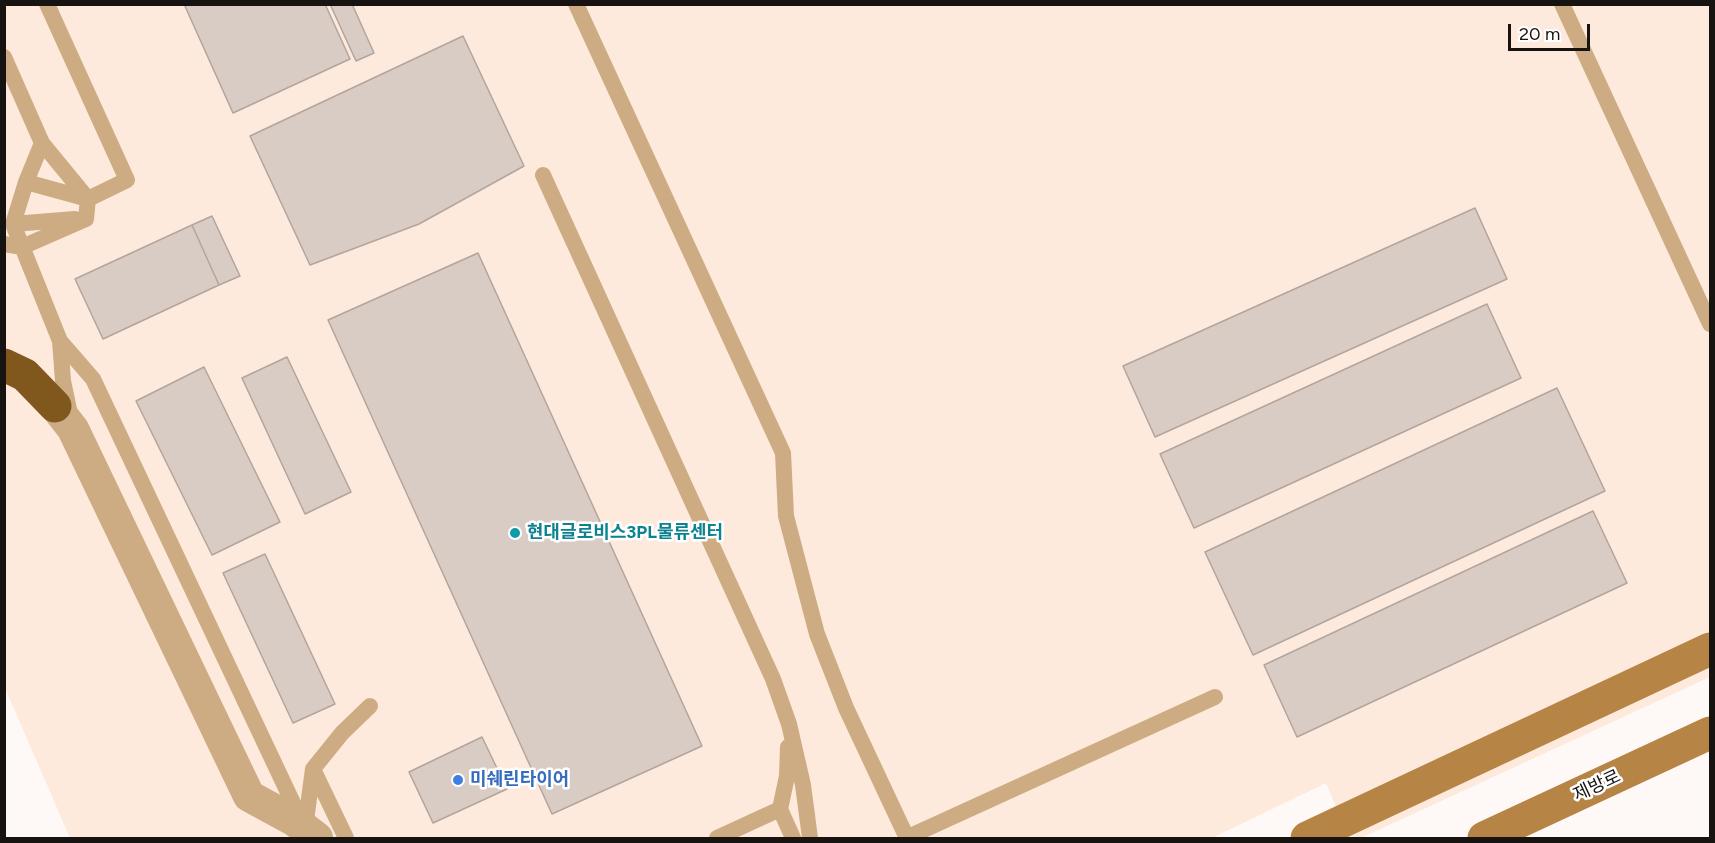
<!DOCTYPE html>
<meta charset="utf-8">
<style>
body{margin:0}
#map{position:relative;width:1715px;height:843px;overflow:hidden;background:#fef9f6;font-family:Figtree,sans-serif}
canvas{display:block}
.frame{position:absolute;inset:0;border:6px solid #171310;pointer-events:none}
.scale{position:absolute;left:1508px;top:24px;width:82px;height:27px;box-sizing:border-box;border:3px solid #171310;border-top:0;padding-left:8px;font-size:18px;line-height:21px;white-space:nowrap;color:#171310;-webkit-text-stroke:4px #fff;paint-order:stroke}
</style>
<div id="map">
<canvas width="1715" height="843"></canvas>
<div class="frame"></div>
<div class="scale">20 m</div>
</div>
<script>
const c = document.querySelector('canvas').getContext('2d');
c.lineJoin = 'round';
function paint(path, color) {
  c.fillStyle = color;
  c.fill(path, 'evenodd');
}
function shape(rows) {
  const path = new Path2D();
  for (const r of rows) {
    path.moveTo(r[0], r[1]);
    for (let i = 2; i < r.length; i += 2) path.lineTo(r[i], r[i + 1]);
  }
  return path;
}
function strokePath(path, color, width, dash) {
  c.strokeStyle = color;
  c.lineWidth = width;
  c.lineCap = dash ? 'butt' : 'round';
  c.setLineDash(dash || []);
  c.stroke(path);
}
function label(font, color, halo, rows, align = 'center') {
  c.font = font + ' Figtree,"Noto Sans KR",sans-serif';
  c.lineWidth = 5;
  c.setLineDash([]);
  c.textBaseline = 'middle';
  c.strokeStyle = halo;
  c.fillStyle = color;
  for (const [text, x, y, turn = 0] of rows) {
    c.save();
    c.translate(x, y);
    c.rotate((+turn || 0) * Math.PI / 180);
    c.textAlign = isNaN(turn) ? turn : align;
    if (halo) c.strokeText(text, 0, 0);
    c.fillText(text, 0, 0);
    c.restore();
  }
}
const built = shape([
 [4,5,1710,5,1710,677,1361,838,1349,838,1326,783,1212,838,70,838,5,688]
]);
const building = shape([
 [184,4,325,4,350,59,233,113,184,4],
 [330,4,352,4,374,53,356,61,330,4],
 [463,36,524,166,419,224,310,265,250,136,463,36],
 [1475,208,1507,279,1155,437,1123,366,1475,208],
 [212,216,240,276,219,285,192,225,212,216],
 [192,225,219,285,103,339,75,279,192,225],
 [478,253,702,746,552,814,328,320,478,253],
 [1487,304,1521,378,1194,528,1160,454,1487,304],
 [287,357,351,492,305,514,242,378,287,357],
 [204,367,280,522,212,555,136,401,204,367],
 [1557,388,1605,491,1253,655,1205,552,1557,388],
 [1593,511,1627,583,1297,737,1264,665,1593,511],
 [265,554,335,704,293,723,223,573,265,554],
 [482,737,507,789,433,823,409,772,482,737]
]);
const lane = shape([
 [576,4,783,453,786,516,817,634,846,708,907,838],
 [1562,4,1710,324],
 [4,57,42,143,26,182,13,224,60,341,63,381,70,414],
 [42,143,88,199],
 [543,175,773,679,789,724,803,785,810,838],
 [26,182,88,199],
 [13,224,75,219],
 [4,244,22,247,86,219,88,199,127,180,47,4],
 [60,341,93,379,301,820],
 [780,809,787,776,788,747],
 [305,828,313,769],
 [346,838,313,769,342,733,370,706],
 [717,838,780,809,793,838],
 [906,838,1215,697]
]);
const street = shape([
 [55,406,73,429,249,796,295,821,317,838]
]);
const secondary = shape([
 [1307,838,1710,649],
 [1484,838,1710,733]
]);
const highway = shape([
 [4,365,25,375,55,406]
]);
const markers = [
 [515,533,6,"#0f9aa8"],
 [458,780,6,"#3f7fe0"]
];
const cultureNames = [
 ["현대글로비스3PL물류센터",527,533]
];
const shopNames = [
 ["미쉐린타이어",470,780]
];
const streetNames = [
 ["제방로",1597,786,-25]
];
paint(built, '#fee9dd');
paint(building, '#d9ccc4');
strokePath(building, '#b2a59d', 1.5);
strokePath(lane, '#cdac83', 16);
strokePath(street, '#cdac83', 32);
strokePath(secondary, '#b68444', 33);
strokePath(highway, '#80581e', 33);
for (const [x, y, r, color] of markers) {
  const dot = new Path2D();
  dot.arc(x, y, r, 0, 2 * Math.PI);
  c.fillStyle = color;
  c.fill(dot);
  strokePath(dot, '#fff', 2);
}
label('bold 18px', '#0d838f', '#fff', cultureNames, 'left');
label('bold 18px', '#366cbe', '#fff', shopNames, 'left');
label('18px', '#171310', '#fff', streetNames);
</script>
